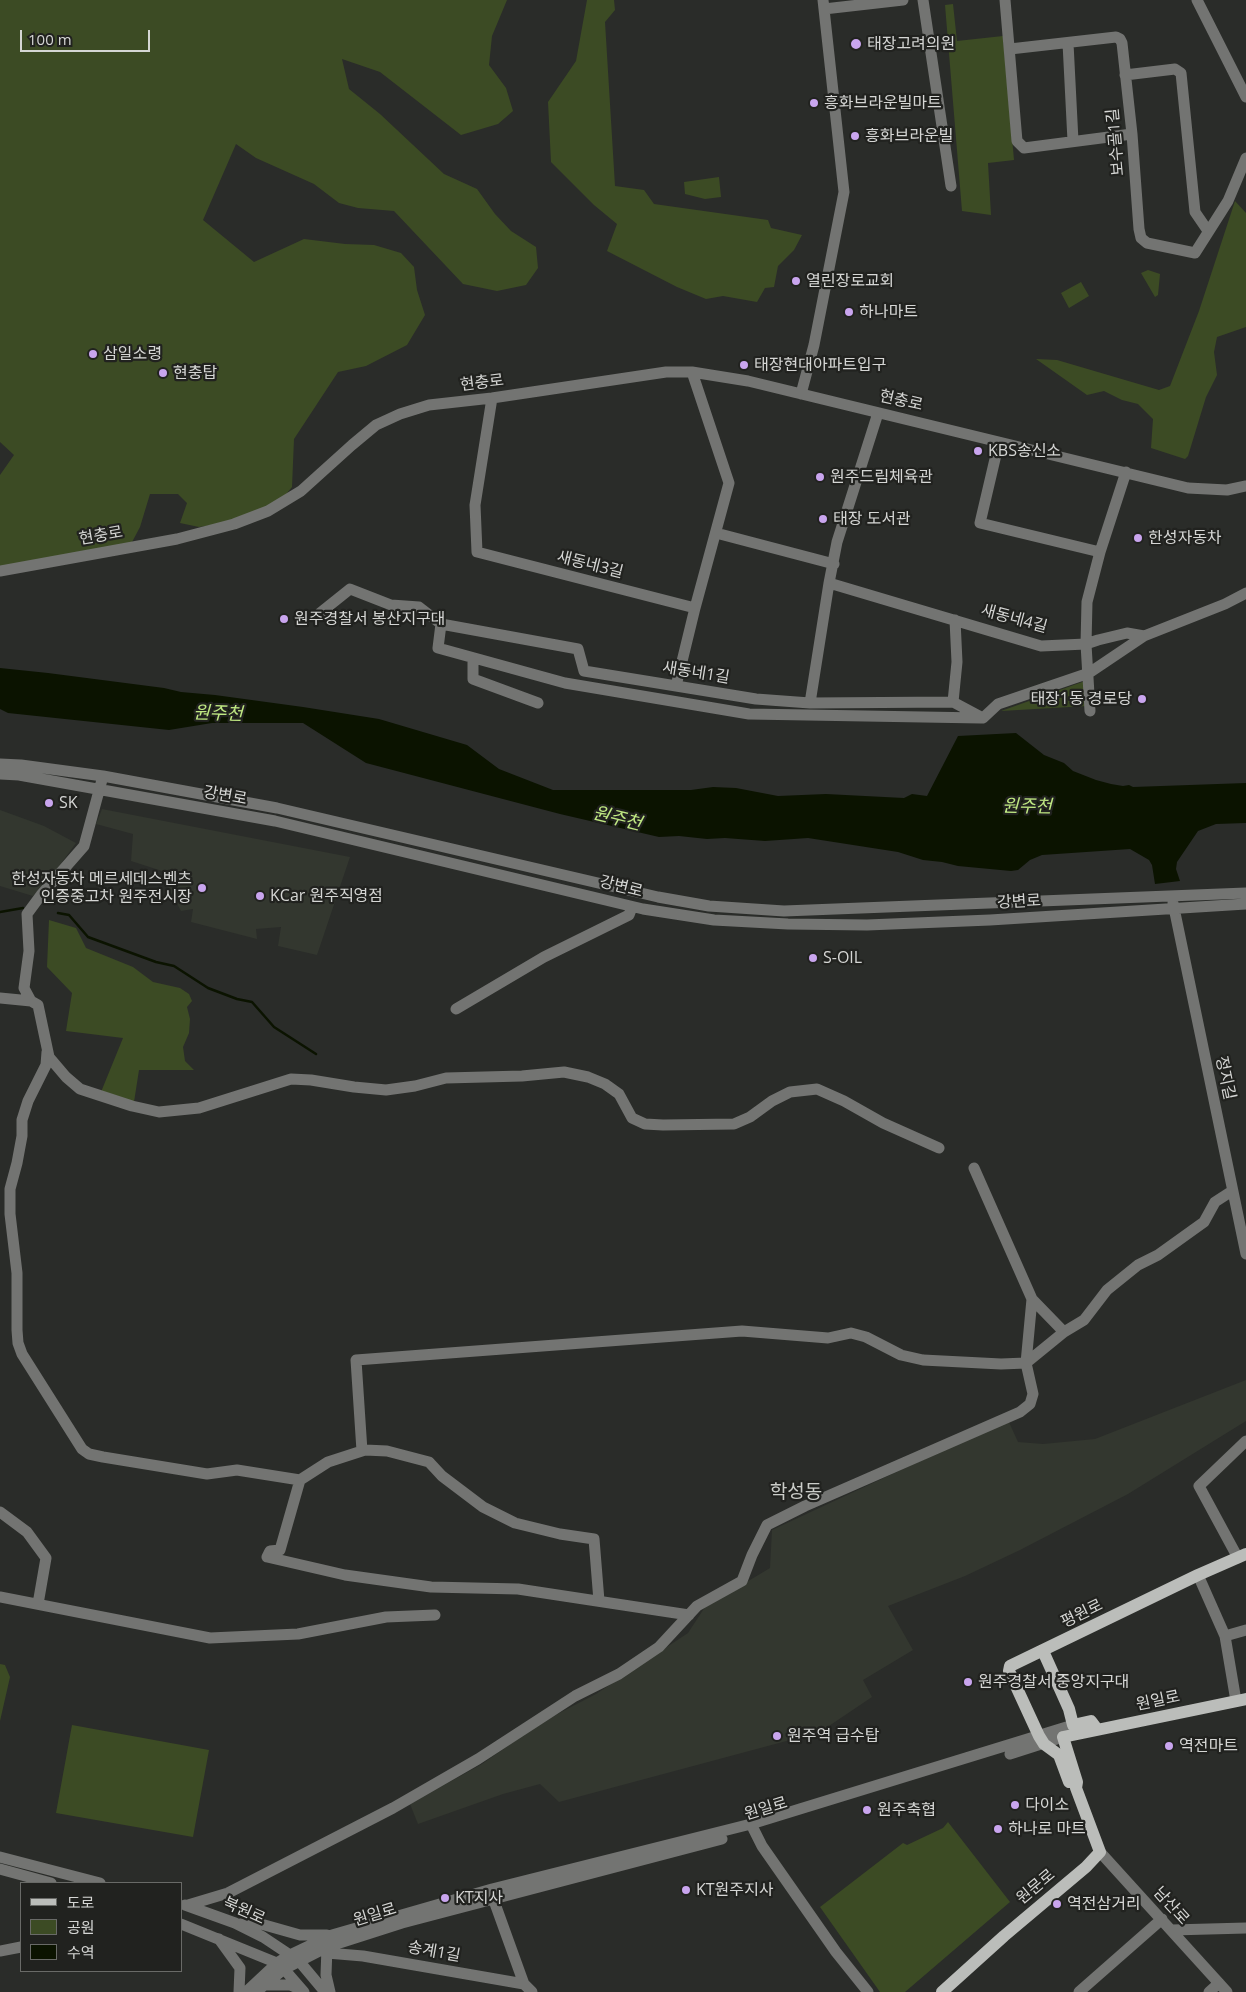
<!DOCTYPE html>
<meta charset="utf-8">
<style>
body{margin:0}
#map{position:relative;width:1246px;height:1992px;overflow:hidden;background:#2a2c29;font-family:"Open Sans","Noto Sans KR",sans-serif}
canvas{display:block}
.legend{position:absolute;left:20px;top:1882px;width:162px;height:90px;box-sizing:border-box;background:#21221f;border:1px solid #696a67;margin:0;padding:6px 9px;list-style:none;font-size:15px;color:#d5d6d4}
.legend li{display:flex;align-items:center;gap:10px;height:25px}
.legend b{width:25px;border:1px solid #696a67}
.scale{position:absolute;left:20px;top:30px;width:130px;height:22px;box-sizing:border-box;border:2px solid #d5d6d4;border-top:0;padding-left:6px;font-size:15px;line-height:18px;white-space:nowrap;color:#d5d6d4;-webkit-text-stroke:4px #21221f;paint-order:stroke}
</style>
<div id="map">
<canvas width="1246" height="1992"></canvas>
<ul class="legend">
<li><b style="height:6px;background:#bbbdba"></b>도로</li>
<li><b style="height:14px;background:#3c4b24"></b>공원</li>
<li><b style="height:14px;background:#0b1300"></b>수역</li>
</ul>
<div class="scale">100 m</div>
</div>
<script>
const c = document.querySelector('canvas').getContext('2d');
c.lineJoin = 'round';
function paint(path, color) {
  c.fillStyle = color;
  c.fill(path, 'evenodd');
}
function shape(rows) {
  const path = new Path2D();
  for (const r of rows) {
    path.moveTo(r[0], r[1]);
    for (let i = 2; i < r.length; i += 2) path.lineTo(r[i], r[i + 1]);
  }
  return path;
}
function strokePath(path, color, width, dash) {
  c.strokeStyle = color;
  c.lineWidth = width;
  c.lineCap = dash ? 'butt' : 'round';
  c.setLineDash(dash || []);
  c.stroke(path);
}
function label(font, color, halo, rows, align = 'center') {
  c.font = font + ' "Open Sans","Noto Sans KR",sans-serif';
  c.lineWidth = 4.5;
  c.setLineDash([]);
  c.textBaseline = 'middle';
  c.strokeStyle = halo;
  c.fillStyle = color;
  for (const [text, x, y, turn = 0] of rows) {
    c.save();
    c.translate(x, y);
    c.rotate((+turn || 0) * Math.PI / 180);
    c.textAlign = isNaN(turn) ? turn : align;
    if (halo) c.strokeText(text, 0, 0);
    c.fillText(text, 0, 0);
    c.restore();
  }
}
const built = shape([
 [102,809,350,857,317,955,278,946,281,927,256,929,257,939,191,922,193,909,181,911,169,889,162,871,131,861,133,834,96,824],
 [0,810,44,826,76,843,57,869,33,896,0,886],
 [1246,1380,1246,1421,1128,1494,1020,1550,965,1576,888,1606,913,1650,863,1680,872,1697,820,1732,559,1802,540,1784,503,1794,418,1824,410,1804,482,1764,542,1722,596,1694,688,1633,705,1607,770,1568,772,1530,1008,1420,1018,1442,1043,1444,1095,1439]
]);
const green = shape([
 [0,0,507,0,492,36,489,65,506,88,513,111,498,124,461,135,380,72,342,59,349,89,380,114,444,174,477,189,495,214,511,231,536,247,538,268,526,285,497,291,463,284,394,211,358,208,339,203,314,184,256,158,236,144,203,220,254,262,304,239,345,244,374,245,401,253,414,267,417,290,425,315,407,345,366,366,338,372,294,439,292,487,278,504,247,520,199,527,180,523,187,503,178,494,150,494,140,527,131,544,0,569,0,475,14,455,0,442],
 [587,0,614,0,615,10,605,22,615,186,644,190,654,204,768,220,771,228,802,235,794,250,778,266,774,287,765,288,757,302,723,296,706,299,677,287,607,251,617,224,594,205,551,162,548,102,576,61],
 [953,4,957,41,1003,36,1014,160,988,163,991,215,962,211,945,5],
 [719,177,721,197,705,199,685,194,684,182],
 [1235,201,1246,213,1246,327,1217,337,1214,352,1217,375,1206,397,1188,456,1185,459,1151,448,1153,419,1138,404,1122,400,1104,391,1087,395,1036,359,1057,360,1159,390,1170,386,1199,311],
 [1148,270,1160,274,1158,295,1155,297,1141,273],
 [1081,282,1089,296,1069,308,1061,293],
 [1085,681,1087,706,1001,711],
 [49,920,76,928,86,948,133,967,153,982,180,988,189,994,192,1001,187,1007,190,1019,189,1033,183,1047,185,1061,194,1070,139,1070,134,1102,101,1092,123,1038,66,1031,72,993,47,967],
 [0,1664,5,1665,10,1677,0,1721],
 [72,1725,209,1750,193,1837,56,1813],
 [948,1822,1010,1902,905,1992,880,1992,820,1907,903,1843,907,1845,943,1828]
]);
const water = shape([
 [0,668,48,673,164,688,181,692,215,695,303,707,379,719,467,745,499,769,553,790,691,790,713,787,736,788,778,796,826,794,904,798,912,794,927,796,958,736,1016,733,1044,755,1064,763,1073,771,1096,780,1111,784,1123,786,1129,785,1133,787,1246,783,1246,823,1216,824,1198,831,1177,862,1176,869,1180,881,1155,884,1152,865,1149,860,1130,849,1042,855,1030,860,1018,870,1011,871,958,866,942,862,923,860,898,852,808,838,765,841,725,838,707,839,679,836,659,837,560,814,366,763,303,723,212,723,169,730,8,713,0,709]
]);
const stream = shape([
 [0,912,23,908],
 [58,913,69,915,88,937,156,962,174,966,208,988,237,999,252,1002,274,1027,316,1054]
]);
const minor = shape([
 [923,0,951,186],
 [1005,0,1017,141,1024,148,1132,134],
 [1197,0,1246,97],
 [824,9,903,0],
 [1068,43,1073,141],
 [1010,49,1116,37,1120,39,1122,43,1132,134,1139,229,1141,238,1147,243,1195,253,1228,201,1246,158],
 [1125,75,1175,69,1181,73,1195,212,1208,231],
 [801,394,814,345,844,192,823,0],
 [492,398,475,505,477,552,695,608],
 [999,442,980,523,1100,552],
 [716,533,834,564],
 [0,571,177,539,234,524,268,511,301,491,352,445,376,425,400,414,429,405,492,398,666,372,692,372,748,381,1188,488,1227,490,1246,486],
 [829,583,1041,646,1086,644,1098,640,1127,633,1144,636,1225,604,1246,593],
 [320,613,350,589,391,605,419,607,441,624,578,649,584,671,756,699,810,703,953,702,983,718],
 [441,624,438,648,565,683,749,714,981,718],
 [473,658,473,679,538,703],
 [676,686,695,608,729,483,692,372],
 [953,702,957,662,955,620],
 [810,703,829,583,837,542,878,413],
 [1090,711,1086,644,1087,602,1100,552,1126,472],
 [983,718,998,704,1089,673,1144,636],
 [0,764,21,765,103,776,277,808,658,897,709,906,784,911,1246,893],
 [0,774,19,775,275,821,643,909,714,920,788,924,867,925,990,920,1246,904],
 [103,776,84,846,41,895,27,914,29,951,24,988,31,1001,38,1005,49,1057,66,1077,80,1089,132,1106,159,1112,199,1108,291,1079,311,1080,354,1087,386,1090,415,1086,446,1078,522,1076,564,1072,588,1077,605,1084,619,1094,632,1118,645,1124,663,1125,734,1124,750,1117,772,1101,790,1092,817,1089,844,1101,883,1123,939,1148],
 [1173,903,1246,1254],
 [0,998,31,1001],
 [456,1009,544,957,629,915,632,907],
 [47,1052,46,1065,28,1101,22,1120,22,1136,17,1163,10,1189,10,1214,17,1273,17,1330,18,1343,22,1354,82,1449,89,1454,103,1457,207,1474,237,1470,300,1480,328,1462,365,1450,387,1451,429,1462,442,1476,483,1507,515,1523,560,1534,594,1539,599,1601],
 [974,1168,1032,1299,1064,1332],
 [362,1451,356,1360,742,1331,828,1338,851,1333,866,1337,901,1355,923,1360,1001,1364,1026,1363,1064,1332,1084,1320,1107,1290,1138,1265,1158,1255,1204,1222,1215,1202,1232,1191],
 [300,1480,280,1550,270,1551,267,1557,345,1575,431,1587,518,1589,689,1615],
 [0,1512,27,1532,46,1558,38,1604],
 [1238,1558,1199,1486,1246,1441],
 [1198,1575,1225,1636,1236,1701],
 [0,1597,210,1638,298,1634,386,1617,435,1615],
 [1225,1636,1246,1630],
 [1010,1754,1063,1737,1069,1730],
 [751,1824,762,1846,836,1952,868,1992],
 [1100,1852,1227,1992],
 [0,1857,100,1883],
 [0,1869,51,1883],
 [493,1898,524,1984],
 [185,1905,235,1923,263,1937,299,1961,325,1992],
 [188,1905,228,1893,393,1808,478,1759,575,1696,619,1674,659,1647,697,1606,742,1581,752,1555,767,1525,805,1506,1020,1412,1030,1404,1033,1394,1026,1363,1032,1299],
 [181,1924,277,1963,284,1969,304,1992],
 [240,1924,261,1924,300,1935,327,1935],
 [1172,1930,1246,1928],
 [219,1939,240,1968,239,1992],
 [327,1947,326,1975,330,1992],
 [0,1951,21,1947],
 [327,1953,363,1956,524,1984,532,1992],
 [265,1985,290,1985,300,1989],
 [246,1992,277,1963,290,1955,332,1935,492,1889,751,1824,1073,1725],
 [256,1992,284,1969,327,1947,402,1923,722,1839],
 [1079,1992,1162,1919],
 [1209,1992,1219,1983]
]);
const major = shape([
 [1043,1651,1069,1709,1073,1725,1091,1721,1097,1729],
 [1069,1782,1059,1755,1044,1744,1039,1736,1009,1671,1010,1666,1198,1575,1246,1554],
 [942,1992,1004,1936,1086,1867,1100,1852,1076,1788,1077,1782,1063,1737,1246,1699]
]);
const markers = [
 [856,44,6,"#c9a5ee"],
 [814,103,5,"#c9a5ee"],
 [855,136,5,"#c9a5ee"],
 [796,281,5,"#c9a5ee"],
 [849,312,5,"#c9a5ee"],
 [93,354,5,"#c9a5ee"],
 [744,365,5,"#c9a5ee"],
 [163,373,5,"#c9a5ee"],
 [978,451,5,"#c9a5ee"],
 [820,477,5,"#c9a5ee"],
 [823,519,5,"#c9a5ee"],
 [1138,538,5,"#c9a5ee"],
 [284,619,5,"#c9a5ee"],
 [1142,699,5,"#c9a5ee"],
 [49,803,5,"#c9a5ee"],
 [202,888,5,"#c9a5ee"],
 [260,896,5,"#c9a5ee"],
 [813,958,5,"#c9a5ee"],
 [968,1682,5,"#c9a5ee"],
 [777,1736,5,"#c9a5ee"],
 [1169,1746,5,"#c9a5ee"],
 [1015,1805,5,"#c9a5ee"],
 [867,1810,5,"#c9a5ee"],
 [998,1829,5,"#c9a5ee"],
 [686,1890,5,"#c9a5ee"],
 [445,1898,5,"#c9a5ee"],
 [1057,1904,5,"#c9a5ee"]
];
const poiNames = [
 ["태장고려의원",867,44],
 ["흥화브라운빌마트",824,103],
 ["흥화브라운빌",865,136],
 ["열린장로교회",806,281],
 ["하나마트",859,312],
 ["삼일소령",103,354],
 ["태장현대아파트입구",754,365],
 ["현충탑",173,373],
 ["KBS송신소",988,451],
 ["원주드림체육관",830,477],
 ["태장 도서관",833,519],
 ["한성자동차",1148,538],
 ["원주경찰서 봉산지구대",294,619],
 ["태장1동 경로당",1132,699,"right"],
 ["SK",59,803],
 ["한성자동차 메르세데스벤츠",192,879,"right"],
 ["인증중고차 원주전시장",192,897,"right"],
 ["KCar 원주직영점",270,896],
 ["S-OIL",823,958],
 ["원주경찰서 중앙지구대",978,1682],
 ["원주역 급수탑",787,1736],
 ["역전마트",1179,1746],
 ["다이소",1025,1805],
 ["원주축협",877,1810],
 ["하나로 마트",1008,1829],
 ["KT원주지사",696,1890],
 ["KT지사",455,1898],
 ["역전삼거리",1067,1904]
];
const streetNames = [
 ["보수골1길",1116,142,-95],
 ["현충로",482,383,-7],
 ["현충로",901,401,13],
 ["현충로",101,536,-10],
 ["새동네3길",590,565,14],
 ["새동네4길",1014,619,15],
 ["새동네1길",696,673,9],
 ["강변로",225,796,10],
 ["강변로",621,887,14],
 ["강변로",1019,902,-3],
 ["정지길",1225,1078,78],
 ["평원로",1082,1614,-26],
 ["원일로",1158,1701,-12],
 ["원일로",766,1809,-17],
 ["원문로",1036,1887,-40],
 ["남산로",1171,1906,48],
 ["북원로",244,1911,24],
 ["원일로",375,1915,-17],
 ["송계1길",434,1952,10]
];
const waterNames = [
 ["원주천",218,714,2],
 ["원주천",1027,807,1],
 ["원주천",617,819,14]
];
const quarterNames = [
 ["학성동",796,1493]
];
paint(built, '#33372f');
paint(green, '#3c4b24');
paint(water, '#0b1300');
strokePath(stream, '#0b1300', 2.5);
strokePath(minor, '#737472', 11);
strokePath(major, '#bbbdba', 12);
for (const [x, y, r, color] of markers) {
  const dot = new Path2D();
  dot.arc(x, y, r, 0, 2 * Math.PI);
  c.fillStyle = color;
  c.fill(dot);
  strokePath(dot, '#21221f', 2);
}
label('16px', '#d5d6d4', '#21221f', poiNames, 'left');
label('16px', '#d5d6d4', '#21221f', streetNames);
label('italic 18px', '#c0e983', '#21221f', waterNames);
label('19px', '#cbcdc9', '#21221f', quarterNames);
</script>
